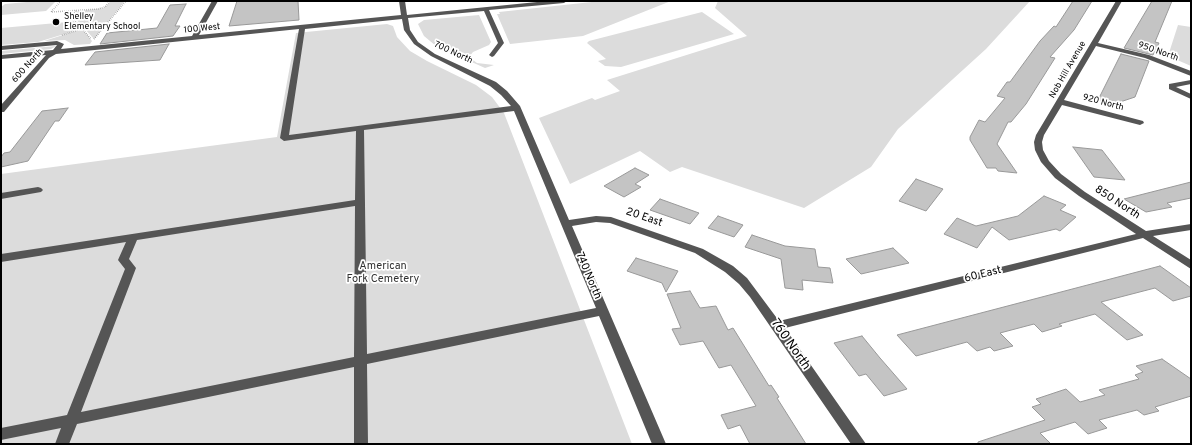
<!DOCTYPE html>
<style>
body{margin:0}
#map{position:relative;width:1192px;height:445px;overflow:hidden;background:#fff;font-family:Overpass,sans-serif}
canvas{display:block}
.frame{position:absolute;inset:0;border:2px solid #000;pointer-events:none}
</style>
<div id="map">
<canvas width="1192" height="445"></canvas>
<div class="frame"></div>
</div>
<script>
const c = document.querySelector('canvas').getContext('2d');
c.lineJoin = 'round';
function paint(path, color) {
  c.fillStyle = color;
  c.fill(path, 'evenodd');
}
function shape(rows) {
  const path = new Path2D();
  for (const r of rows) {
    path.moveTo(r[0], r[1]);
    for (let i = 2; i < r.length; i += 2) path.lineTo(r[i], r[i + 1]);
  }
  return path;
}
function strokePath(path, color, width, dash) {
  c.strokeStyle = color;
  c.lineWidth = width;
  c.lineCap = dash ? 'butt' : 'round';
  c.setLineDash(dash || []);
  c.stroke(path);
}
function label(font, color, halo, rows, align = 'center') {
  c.font = font + ' Overpass,sans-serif';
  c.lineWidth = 3.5;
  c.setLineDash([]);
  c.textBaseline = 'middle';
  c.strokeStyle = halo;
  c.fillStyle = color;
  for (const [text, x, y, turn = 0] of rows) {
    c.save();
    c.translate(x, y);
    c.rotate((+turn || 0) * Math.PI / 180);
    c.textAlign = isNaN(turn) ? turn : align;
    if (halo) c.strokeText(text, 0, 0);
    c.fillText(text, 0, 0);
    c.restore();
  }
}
const green = shape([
 [38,1,56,1,46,11,1,15,1,7,5,4],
 [111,1,125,1,94,39,73,16,78,11,104,8],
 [601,1,671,1,583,36,510,44,497,14,500,14,499,12],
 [718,1,1030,1,986,49,898,129,871,167,804,208,682,167,670,172,640,151,570,184,539,118,592,98,595,100,620,91,607,80,747,36,715,8],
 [702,12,734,34,621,67,605,66,598,61,606,59,587,43,589,41],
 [479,15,491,42,489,45,473,52,469,57,477,63,494,65,485,68,436,46,424,36,418,24,424,20],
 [72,19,81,29,38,42,1,45,1,28,68,22],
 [387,24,393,26,397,37,410,51,427,61,476,85,492,97,504,113,632,444,1,444,1,174,277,137,296,33],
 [1178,25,1191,27,1191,66,1168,56],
 [82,29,92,41,90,44,74,45,65,40,44,41],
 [56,46,51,49,1,54,1,51]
]);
const building = shape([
 [237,1,298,1,299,20,229,26,237,1],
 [1073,1,1092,1,1074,30,1050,57,1055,58,1026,104,1011,122,1008,122,997,144,1017,173,998,171,996,168,987,168,970,140,970,137,979,120,985,122,1005,98,997,96,1007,82,1010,82,1040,41,1054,26,1056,27,1073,1],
 [1152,1,1172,1,1155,42,1159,43,1153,55,1124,48,1152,1],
 [186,4,175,26,180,26,173,36,100,44,107,33,157,28,170,5,186,4],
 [169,44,160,60,85,65,95,52,169,44],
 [1121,54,1149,61,1135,97,1111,105,1098,100,1121,54],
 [68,108,59,121,55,121,28,161,1,167,1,157,4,153,10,152,42,111,68,108],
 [1073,147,1102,150,1125,180,1094,177,1073,147],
 [635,168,649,175,635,184,641,187,624,197,604,186,635,168],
 [916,179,943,189,926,211,899,201,916,179],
 [1191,182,1191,198,1167,203,1172,207,1146,212,1124,199,1191,182],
 [1044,196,1066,205,1060,210,1076,217,1060,231,1056,229,1009,240,992,227,977,248,944,234,957,218,976,226,1018,216,1044,196],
 [660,199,699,213,690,224,650,210,660,199],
 [718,216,743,225,734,237,708,228,718,216],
 [752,235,785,246,815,249,818,267,830,268,833,283,802,280,803,290,785,288,781,259,745,247,752,235],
 [893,248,909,263,861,274,846,259,893,248],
 [636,258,678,271,666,292,662,283,627,271,636,258],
 [1160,266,1191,288,1191,296,1173,301,1155,288,1101,302,1143,335,1127,340,1095,314,1059,324,1062,326,1042,332,1034,324,1000,333,1013,346,994,351,990,347,977,351,967,342,916,356,897,335,1160,266],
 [690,291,700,308,716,306,728,330,733,328,769,386,771,385,779,397,777,398,806,444,750,444,740,425,728,429,721,415,756,406,731,365,719,368,703,341,680,345,672,329,681,328,667,294,690,291],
 [862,336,880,358,907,389,884,396,866,374,859,376,834,343,862,336],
 [1162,359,1191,379,1191,396,1155,407,1159,411,1144,415,1137,410,1099,420,1107,428,1088,434,1075,422,1040,433,1051,444,978,444,978,442,1045,420,1032,407,1041,404,1036,399,1066,389,1080,402,1105,395,1099,390,1139,379,1135,375,1143,372,1136,366,1162,359]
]);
const path = shape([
 [61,1,51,12,98,9,105,7,110,1],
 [76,11,71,16,91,39],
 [62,35,82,29],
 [94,39,126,1]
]);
const minor = shape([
 [212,1,218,1,199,35,401,15,399,1,405,1,407,15,547,1,567,1,564,3,489,10,504,43,494,56,492,57,489,55,498,43,484,11,408,18,410,30,418,42,435,54,496,82,507,91,520,106,569,220,596,216,611,217,703,249,733,266,747,278,779,321,1136,234,1079,196,1055,178,1041,162,1035,150,1034,142,1036,135,1116,1,1122,1,1098,43,1149,55,1191,71,1191,76,1145,58,1096,46,1064,100,1143,121,1144,123,1140,125,1062,105,1044,135,1042,142,1043,150,1049,161,1061,174,1085,192,1146,231,1191,224,1191,230,1153,236,1191,260,1191,269,1143,238,785,328,866,444,851,444,750,297,739,284,725,272,695,253,610,223,596,222,572,226,666,444,652,444,599,316,367,364,368,444,354,444,354,367,77,424,69,444,55,444,61,428,1,440,1,428,67,415,125,269,118,260,126,242,1,262,1,254,355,200,356,131,284,141,280,138,299,29,56,54,49,58,4,112,1,112,1,105,46,55,1,59,1,55,53,50,57,45,1,50,1,46,57,41,64,44,61,49,192,36,212,1],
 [402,19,404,30,414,44,431,56,490,86,501,95,511,106,289,135,305,29,402,19],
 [514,111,596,308,367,354,364,130,514,111],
 [355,206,354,357,81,412,136,268,129,259,137,240,355,206],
 [1191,80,1191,84,1176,87,1191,94,1191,99,1169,89,1169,84,1191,80],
 [38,187,41,188,43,190,41,192,1,199,1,193,38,187]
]);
const markers = [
 [56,22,4,"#000"]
];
const farPoinames = [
 ["Shelley",64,17],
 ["Elementary School",64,27]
];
const farStreetnames = [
 ["100 West",202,29,-6],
 ["950 North",1158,52,19],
 ["700 North",453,53,25],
 ["600 North",28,66,-48],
 ["Nob Hill Avenue",1068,70,-60],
 ["920 North",1103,103,15]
];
const streetNames = [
 ["850 North",1117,203,33],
 ["20 East",644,218,19],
 ["60 East",983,275,-14],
 ["740 North",588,276,67]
];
const parkNames = [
 ["American",383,267],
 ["Fork Cemetery",383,280]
];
const nearStreetnames = [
 ["760 North",790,345,55]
];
paint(green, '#dcdcdc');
paint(building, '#c4c4c4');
strokePath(building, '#999', 1);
strokePath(path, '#777', 1.5, [0.5, 1.5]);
paint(minor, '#555');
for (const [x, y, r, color] of markers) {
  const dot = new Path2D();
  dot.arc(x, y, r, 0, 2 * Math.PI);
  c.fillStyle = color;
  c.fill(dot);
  strokePath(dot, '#fff', 1.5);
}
label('9px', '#000', '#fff', farPoinames, 'left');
label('9px', '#000', '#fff', farStreetnames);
label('11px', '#000', '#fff', streetNames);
label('11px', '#333', '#fff', parkNames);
label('13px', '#000', '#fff', nearStreetnames);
</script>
